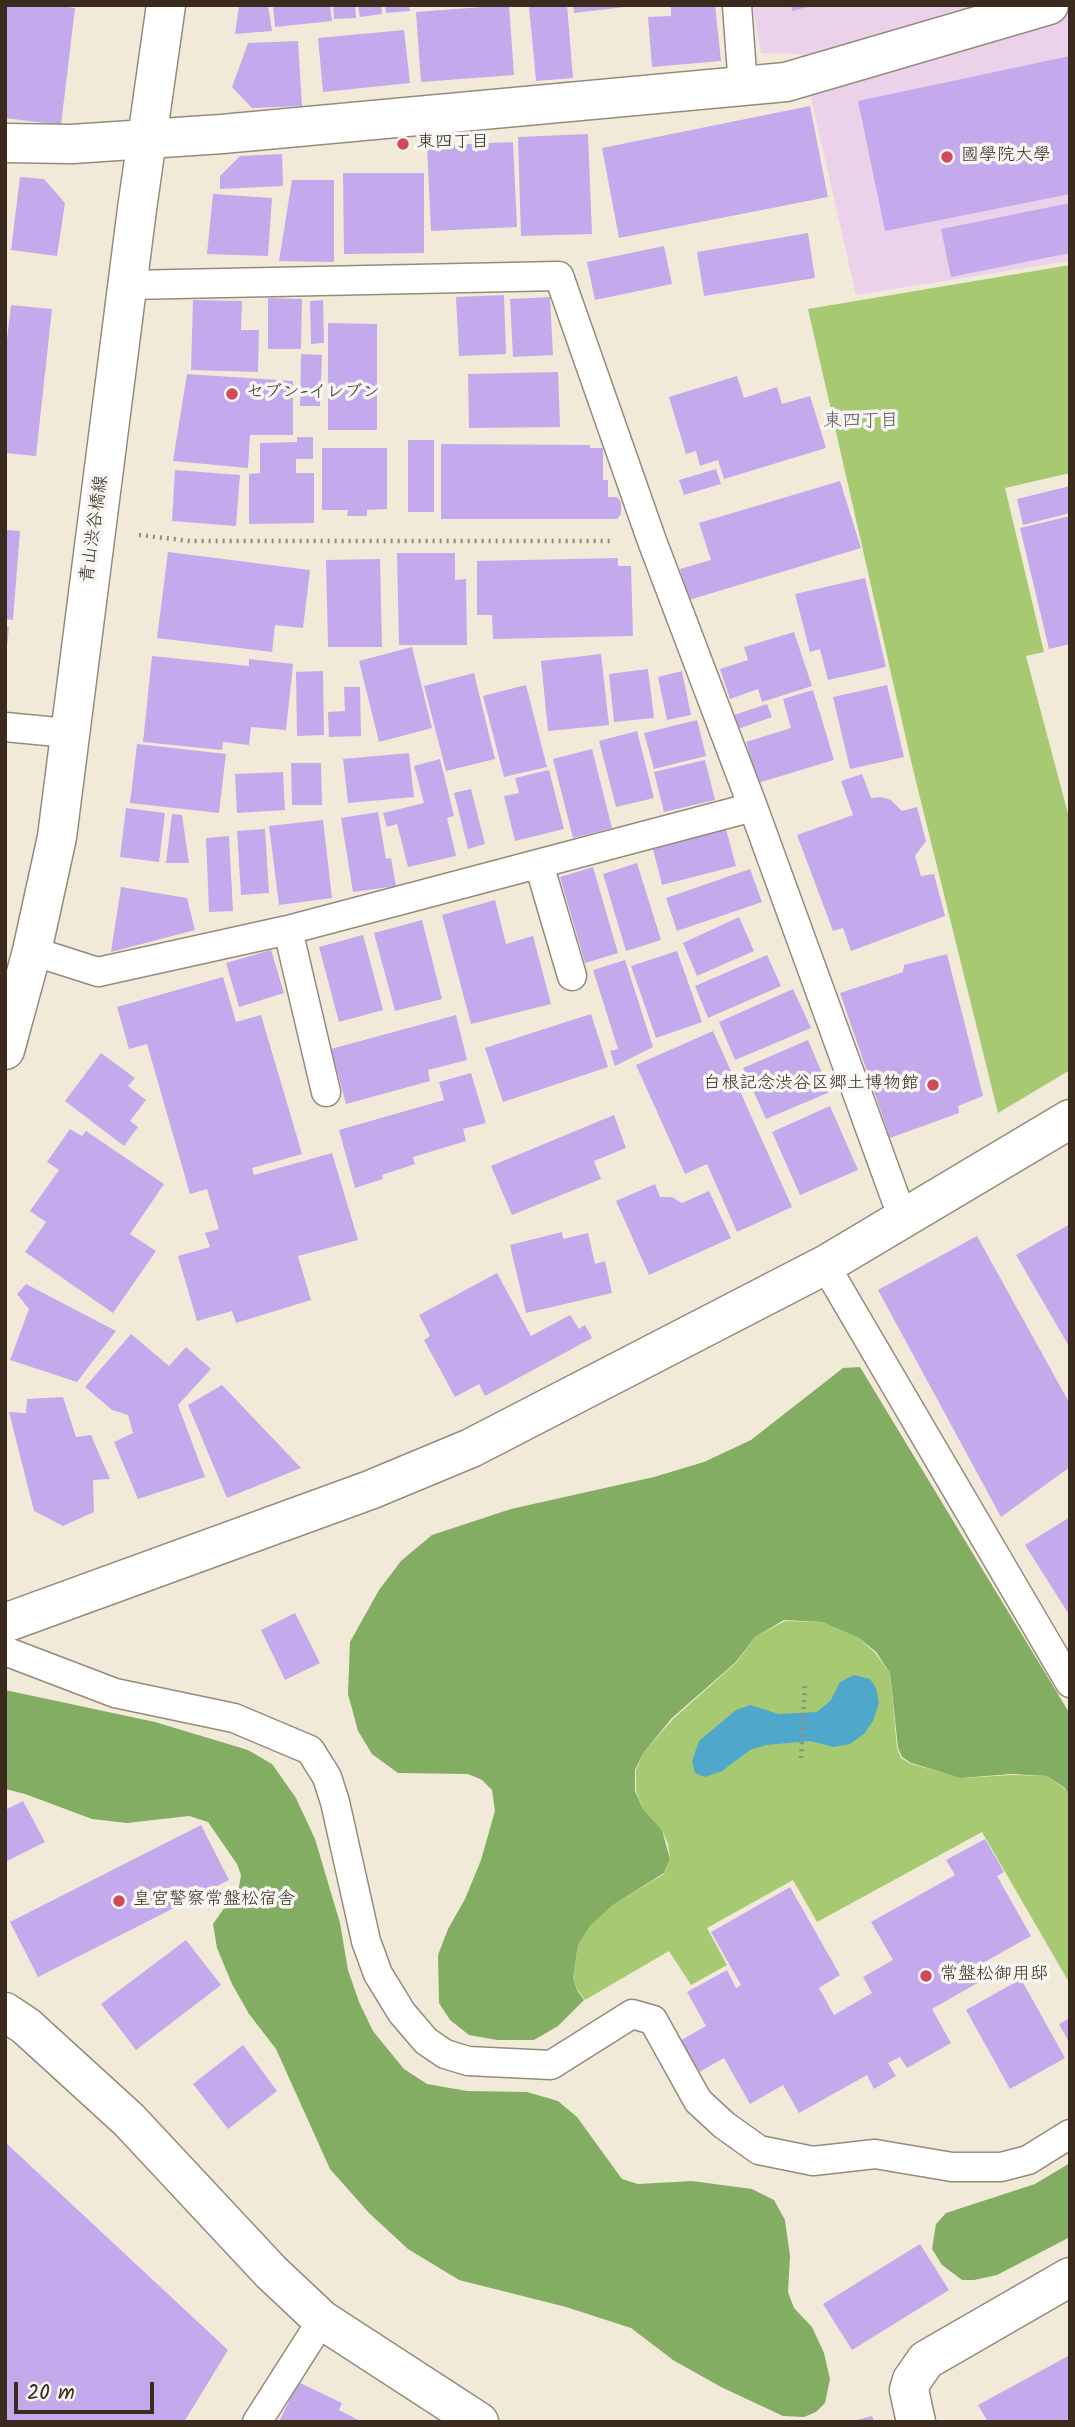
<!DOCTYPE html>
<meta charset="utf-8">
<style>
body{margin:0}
#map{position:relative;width:1075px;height:2427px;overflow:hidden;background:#f2ead8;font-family:Kalam,sans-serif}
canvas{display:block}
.frame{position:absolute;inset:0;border:7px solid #3b2a1e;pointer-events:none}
.scale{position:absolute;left:14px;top:2382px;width:140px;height:32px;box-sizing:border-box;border:4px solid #3b2a1e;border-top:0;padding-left:9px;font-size:21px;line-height:24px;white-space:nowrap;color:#3b2a1e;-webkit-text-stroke:5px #f6f6f2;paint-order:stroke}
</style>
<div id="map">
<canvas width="1075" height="2427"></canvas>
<div class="frame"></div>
<div class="scale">20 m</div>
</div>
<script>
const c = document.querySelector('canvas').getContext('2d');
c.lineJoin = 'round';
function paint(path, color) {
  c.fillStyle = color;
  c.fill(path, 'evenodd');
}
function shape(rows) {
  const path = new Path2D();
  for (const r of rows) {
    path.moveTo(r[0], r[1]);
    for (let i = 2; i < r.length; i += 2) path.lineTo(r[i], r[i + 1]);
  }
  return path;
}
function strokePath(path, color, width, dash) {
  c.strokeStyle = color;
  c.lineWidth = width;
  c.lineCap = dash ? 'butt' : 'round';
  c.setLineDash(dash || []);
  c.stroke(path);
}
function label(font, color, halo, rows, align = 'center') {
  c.font = font + ' Kalam,"Klee One",sans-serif';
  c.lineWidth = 7;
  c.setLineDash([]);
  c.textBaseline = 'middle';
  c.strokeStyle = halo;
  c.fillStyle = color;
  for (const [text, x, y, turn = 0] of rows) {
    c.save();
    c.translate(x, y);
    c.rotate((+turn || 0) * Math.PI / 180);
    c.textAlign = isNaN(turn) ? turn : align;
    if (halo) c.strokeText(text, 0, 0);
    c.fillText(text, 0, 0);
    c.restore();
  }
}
const built = shape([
 [752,5,1070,5,1070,261,856,295,801,54,761,53]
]);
const green = shape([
 [1070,265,1070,473,1005,488,1044,652,1026,656,1070,821,1070,1070,998,1113,911,761,808,309],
 [785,1621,822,1622,859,1638,875,1653,890,1673,897,1748,901,1758,911,1764,963,1778,1011,1775,1047,1776,1065,1789,1070,1800,1070,1984,982,1832,817,1922,793,1880,707,1928,727,1965,691,1985,669,1951,585,2000,577,1989,573,1978,578,1945,590,1926,613,1905,664,1874,670,1859,668,1844,662,1830,643,1809,636,1791,636,1770,644,1752,673,1719,737,1662,755,1637]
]);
const forest = shape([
 [860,1367,1070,1714,1070,1800,1065,1788,1047,1776,1011,1774,961,1778,911,1763,902,1757,898,1748,890,1673,876,1652,859,1638,822,1622,784,1620,755,1637,736,1662,672,1718,644,1752,635,1770,635,1791,643,1809,662,1830,670,1859,664,1873,613,1905,590,1926,578,1945,573,1978,577,1990,584,2000,558,2026,534,2040,497,2040,469,2035,450,2020,439,2003,438,1955,448,1929,465,1899,481,1860,495,1811,492,1790,482,1780,468,1774,398,1773,372,1754,358,1731,348,1694,350,1642,379,1590,401,1561,432,1535,511,1509,654,1477,704,1462,751,1440,843,1368],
 [5,1690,155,1722,248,1750,272,1764,296,1798,315,1839,340,1923,348,1970,359,2002,373,2031,404,2069,427,2084,467,2091,527,2092,558,2101,577,2117,622,2179,638,2184,692,2181,752,2189,774,2200,785,2220,790,2256,788,2292,794,2308,812,2327,824,2353,830,2379,825,2403,816,2412,804,2417,783,2416,721,2387,673,2360,631,2328,566,2307,459,2280,408,2249,369,2213,330,2169,276,2049,249,2014,232,1984,217,1948,213,1924,239,1887,241,1875,237,1864,208,1822,189,1816,127,1823,92,1819,25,1794,5,1789],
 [1070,2163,1070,2237,997,2275,974,2280,962,2280,942,2265,932,2249,936,2224,946,2213,1035,2184]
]);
const water = shape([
 [854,1675,870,1679,876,1688,879,1703,873,1721,864,1734,850,1744,834,1747,810,1741,766,1745,750,1750,722,1771,705,1777,695,1773,692,1761,699,1741,736,1710,750,1705,779,1714,817,1712,831,1700,840,1682]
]);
const building = shape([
 [5,5,54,5,75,8,61,125,5,118],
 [239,5,268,5,272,31,235,34],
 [273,5,330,5,332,21,275,27],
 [333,5,355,5,356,18,334,19],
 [358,5,381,5,382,14,360,17],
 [385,5,409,5,410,11,386,13],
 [509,5,514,75,421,82,416,12],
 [545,5,567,5,573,78,536,81,529,7],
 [573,5,625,5,625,7,574,13],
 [671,5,715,5,721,61,652,67,648,17,671,16],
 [791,5,811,5,811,6,792,11],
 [404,30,410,83,323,92,318,38],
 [298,41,302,106,252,108,232,87,248,43],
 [1070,56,1070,194,885,231,858,101],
 [810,106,828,197,619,238,602,148],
 [588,134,592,234,521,236,518,137],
 [513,142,517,227,431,231,427,146],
 [282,154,283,186,220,189,220,176,240,156],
 [343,173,424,173,424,253,344,254],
 [20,177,44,179,65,203,57,256,11,250],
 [292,180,334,180,334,262,279,261],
 [213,194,272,198,268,256,207,254],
 [1070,203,1070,253,951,277,941,229],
 [808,233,815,278,704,296,697,252],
 [664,246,672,284,595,300,587,262],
 [504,295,506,354,459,356,456,297],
 [550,297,553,355,513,357,510,299],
 [268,298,302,299,301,349,268,349],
 [193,300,242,301,241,330,259,330,258,372,191,370],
 [323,300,324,343,311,344,310,301],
 [11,305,52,309,36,456,5,453,5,357],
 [328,323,377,324,377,430,328,430],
 [301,354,322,355,320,406,300,406],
 [558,372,560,427,469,428,468,374],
 [187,374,293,381,293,435,250,435,248,468,173,461],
 [737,376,744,398,777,387,782,404,810,396,826,448,724,479,718,460,700,466,696,451,686,454,669,397],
 [297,437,313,437,313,459,296,459,296,473,314,473,314,523,249,524,249,474,260,473,260,443,297,442],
 [408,440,434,440,434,512,408,512],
 [441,444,590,445,590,448,603,448,603,480,608,480,608,497,617,497,621,502,621,514,617,519,441,519],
 [322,448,387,448,387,509,367,510,367,516,347,516,348,510,322,510],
 [716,469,721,484,684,495,679,480],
 [175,470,240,475,236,526,172,521],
 [840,481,861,548,689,600,680,569,711,560,699,523],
 [1070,486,1070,513,1023,525,1017,499],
 [1070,516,1070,644,1049,649,1020,528],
 [5,530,20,531,13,620,5,619],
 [168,552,310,570,303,628,275,625,272,652,157,638],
 [397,553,455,553,455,580,466,579,467,645,399,645],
 [618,558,618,566,631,566,633,636,493,639,492,615,477,615,477,561],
 [380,559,382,647,328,647,326,560],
 [865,578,886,667,828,680,820,649,810,652,795,594],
 [5,627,9,627,7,646,5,646],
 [794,632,812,686,762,702,758,689,730,699,720,669,748,660,744,647],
 [412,647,432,728,379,742,359,661],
 [601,654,609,725,548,731,541,661],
 [152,656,249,666,249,659,293,664,286,730,251,727,249,745,223,742,222,750,143,742],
 [648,669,654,718,614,722,609,674],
 [323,671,324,735,297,736,296,672],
 [682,671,691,715,667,720,658,677],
 [474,673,495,759,446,771,424,686],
 [526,685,547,767,504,777,483,696],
 [887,685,904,757,850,769,833,697],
 [344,687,360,687,361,736,329,737,328,712,345,711],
 [813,690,834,760,758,783,746,742,791,728,783,699],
 [767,704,772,717,735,730,731,716],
 [697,720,706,756,654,769,644,733],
 [637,731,654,798,616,807,599,741],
 [137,744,226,754,219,813,130,803],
 [592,749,612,828,573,838,553,759],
 [409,753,414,797,348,803,343,759],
 [440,759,454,816,447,818,456,856,408,867,397,824,387,827,383,813,424,803,414,766],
 [705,760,715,800,664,812,654,772],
 [291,763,321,763,322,805,292,805],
 [549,770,564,829,515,841,504,796,519,793,515,778],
 [283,772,285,810,237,813,235,774],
 [862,774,871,798,881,797,891,800,902,811,917,807,926,841,915,856,921,876,934,874,945,916,851,951,843,928,833,931,797,835,853,815,841,781],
 [471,789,485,844,468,849,454,793],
 [126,808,165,813,159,862,120,857],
 [378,812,386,859,391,858,396,886,353,892,341,818],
 [172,814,182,815,189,863,166,863],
 [323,820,332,898,279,905,269,826],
 [265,829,269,893,241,895,237,831],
 [726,829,736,866,662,885,653,849],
 [229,836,233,911,209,912,206,838],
 [637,863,661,940,626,951,603,874],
 [593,867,618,953,585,963,560,877],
 [750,869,762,902,677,931,666,898],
 [121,887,187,898,195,930,111,952],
 [495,900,506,944,533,936,551,1004,471,1024,442,915],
 [739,917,754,951,697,976,683,943],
 [422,920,442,999,395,1011,374,933],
 [363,935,383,1010,339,1022,319,947],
 [271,950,284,993,239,1007,226,963],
 [677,951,702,1022,656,1038,631,966],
 [947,954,983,1096,958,1106,959,1113,890,1138,840,993,903,972,904,965],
 [767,955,781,986,708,1018,695,986],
 [625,960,653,1047,615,1066,610,1051,618,1049,593,970],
 [223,977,236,1022,261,1015,302,1154,252,1168,254,1175,332,1153,358,1240,298,1256,311,1300,236,1323,232,1311,197,1321,178,1256,210,1247,205,1233,219,1229,207,1189,190,1194,147,1044,129,1049,117,1007],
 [793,989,811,1028,735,1060,719,1022],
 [591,1014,608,1067,503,1102,485,1048],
 [456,1015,467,1060,428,1070,430,1081,346,1104,331,1049],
 [713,1031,792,1207,737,1232,707,1164,685,1174,636,1065],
 [808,1040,830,1092,766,1119,743,1068],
 [101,1053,135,1078,128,1086,146,1100,130,1121,138,1127,124,1146,65,1101],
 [471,1073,486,1123,463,1129,466,1141,413,1157,415,1164,382,1175,383,1179,355,1188,339,1130,444,1100,439,1082],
 [830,1106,858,1170,800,1195,772,1132],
 [614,1115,626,1148,594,1161,601,1179,512,1215,491,1166],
 [70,1129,82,1136,86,1131,164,1184,130,1234,156,1251,113,1313,25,1252,46,1222,30,1211,59,1170,47,1162],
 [655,1184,660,1197,672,1197,682,1203,709,1191,731,1238,649,1275,616,1201],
 [1070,1224,1070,1348,1016,1255],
 [562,1232,563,1239,588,1233,595,1264,605,1261,612,1293,526,1313,510,1245],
 [977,1236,1070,1404,1070,1467,1001,1517,878,1290],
 [497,1273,531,1336,570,1315,579,1329,585,1325,592,1338,485,1396,479,1384,455,1397,424,1340,430,1336,419,1315],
 [26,1284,116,1331,77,1382,10,1360,29,1309,17,1294],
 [131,1334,169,1366,186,1347,211,1369,178,1405,205,1477,138,1499,114,1442,133,1433,128,1415,112,1410,85,1387],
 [222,1385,301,1468,227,1498,188,1405],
 [63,1397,76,1437,91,1435,110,1479,93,1480,94,1512,63,1526,34,1511,9,1412,26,1413,27,1399],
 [1070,1517,1070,1616,1025,1545],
 [295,1613,320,1663,285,1680,261,1630],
 [23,1801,45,1842,5,1862,5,1810],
 [201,1825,229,1880,38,1977,10,1922],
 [985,1839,1004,1872,997,1876,1031,1936,981,1964,988,1977,932,2009,951,2043,907,2068,900,2057,888,2063,896,2076,874,2089,867,2075,799,2113,783,2085,750,2104,724,2058,687,2079,669,2047,706,2026,687,1992,727,1970,736,1988,741,1985,711,1932,790,1887,840,1975,819,1988,834,2015,872,1993,863,1977,893,1960,871,1922,955,1875,946,1860],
 [186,1940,221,1985,136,2050,101,2004],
 [1021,1979,1065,2058,1010,2089,966,2010],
 [1070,2018,1070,2044,1059,2024],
 [243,2045,277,2091,228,2129,193,2084],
 [5,2142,228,2350,184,2422,5,2422],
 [920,2244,949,2290,852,2350,823,2304],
 [1070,2355,1070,2422,988,2422,978,2405],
 [298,2382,342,2403,339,2410,362,2422,279,2422],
 [872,2416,874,2422,853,2422,853,2421]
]);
const path = shape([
 [139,535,190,541,613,541],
 [801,1758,805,1684]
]);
const service = shape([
 [737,5,743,87],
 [128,285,559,276,652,541,753,807,903,1219],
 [5,727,68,733],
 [539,864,572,976],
 [288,930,326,1092],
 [32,951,98,972,288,930,753,807],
 [825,1265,1070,1683],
 [5,1651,115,1693,234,1718,310,1750,327,1777,335,1802,366,1941,378,1974,402,2013,426,2041,445,2054,468,2061,551,2065,632,2014,653,2020,698,2101,724,2125,759,2150,813,2161,875,2154,952,2167,1001,2167,1028,2160,1070,2134],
 [257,2422,322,2320]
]);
const minor = shape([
 [5,143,72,144,147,139]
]);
const tertiary = shape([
 [147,139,222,134,786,82,1049,5],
 [5,1050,32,951,57,837,137,209,166,5],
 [5,1623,370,1490,471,1448,825,1265,1070,1119],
 [5,2012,26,2026,129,2120,271,2272,322,2320,479,2422],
 [916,2422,909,2390,912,2380,926,2360,1070,2277]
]);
const markers = [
 [403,144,7,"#d1495b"],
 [947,157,7,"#d1495b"],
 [232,394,7,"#d1495b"],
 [933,1085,7,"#d1495b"],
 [119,1901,7,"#d1495b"],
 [926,1976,7,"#d1495b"]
];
const poiNames = [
 ["東四丁目",417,144],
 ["國學院大學",961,157],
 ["セブン-イレブン",246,394],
 ["白根記念渋谷区郷土博物館",919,1085,"right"],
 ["皇宮警察常盤松宿舎",133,1901],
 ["常盤松御用邸",940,1976]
];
const streetNames = [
 ["青山渋谷橋線",96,529,-82]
];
const neighbourhoodNames = [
 ["東四丁目",861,423]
];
paint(built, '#ecd1ea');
paint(green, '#a6c972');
paint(forest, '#84ad64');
paint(water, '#4fa8cc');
paint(building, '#c5a9ed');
strokePath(service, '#968a7b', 31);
strokePath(minor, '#968a7b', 41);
strokePath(tertiary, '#968a7b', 41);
strokePath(path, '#968a7b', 4.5, [2, 5]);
strokePath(service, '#fff', 28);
strokePath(minor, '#fff', 38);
strokePath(tertiary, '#fff', 38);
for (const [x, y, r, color] of markers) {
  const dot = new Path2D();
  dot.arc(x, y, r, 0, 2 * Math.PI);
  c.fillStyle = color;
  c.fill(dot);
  strokePath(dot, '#f6f6f2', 2.5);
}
label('18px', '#3b2a1e', '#f6f6f2', poiNames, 'left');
label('18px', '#3b2a1e', '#f6f6f2', streetNames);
label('19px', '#6b5666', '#f6f6f2', neighbourhoodNames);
</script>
